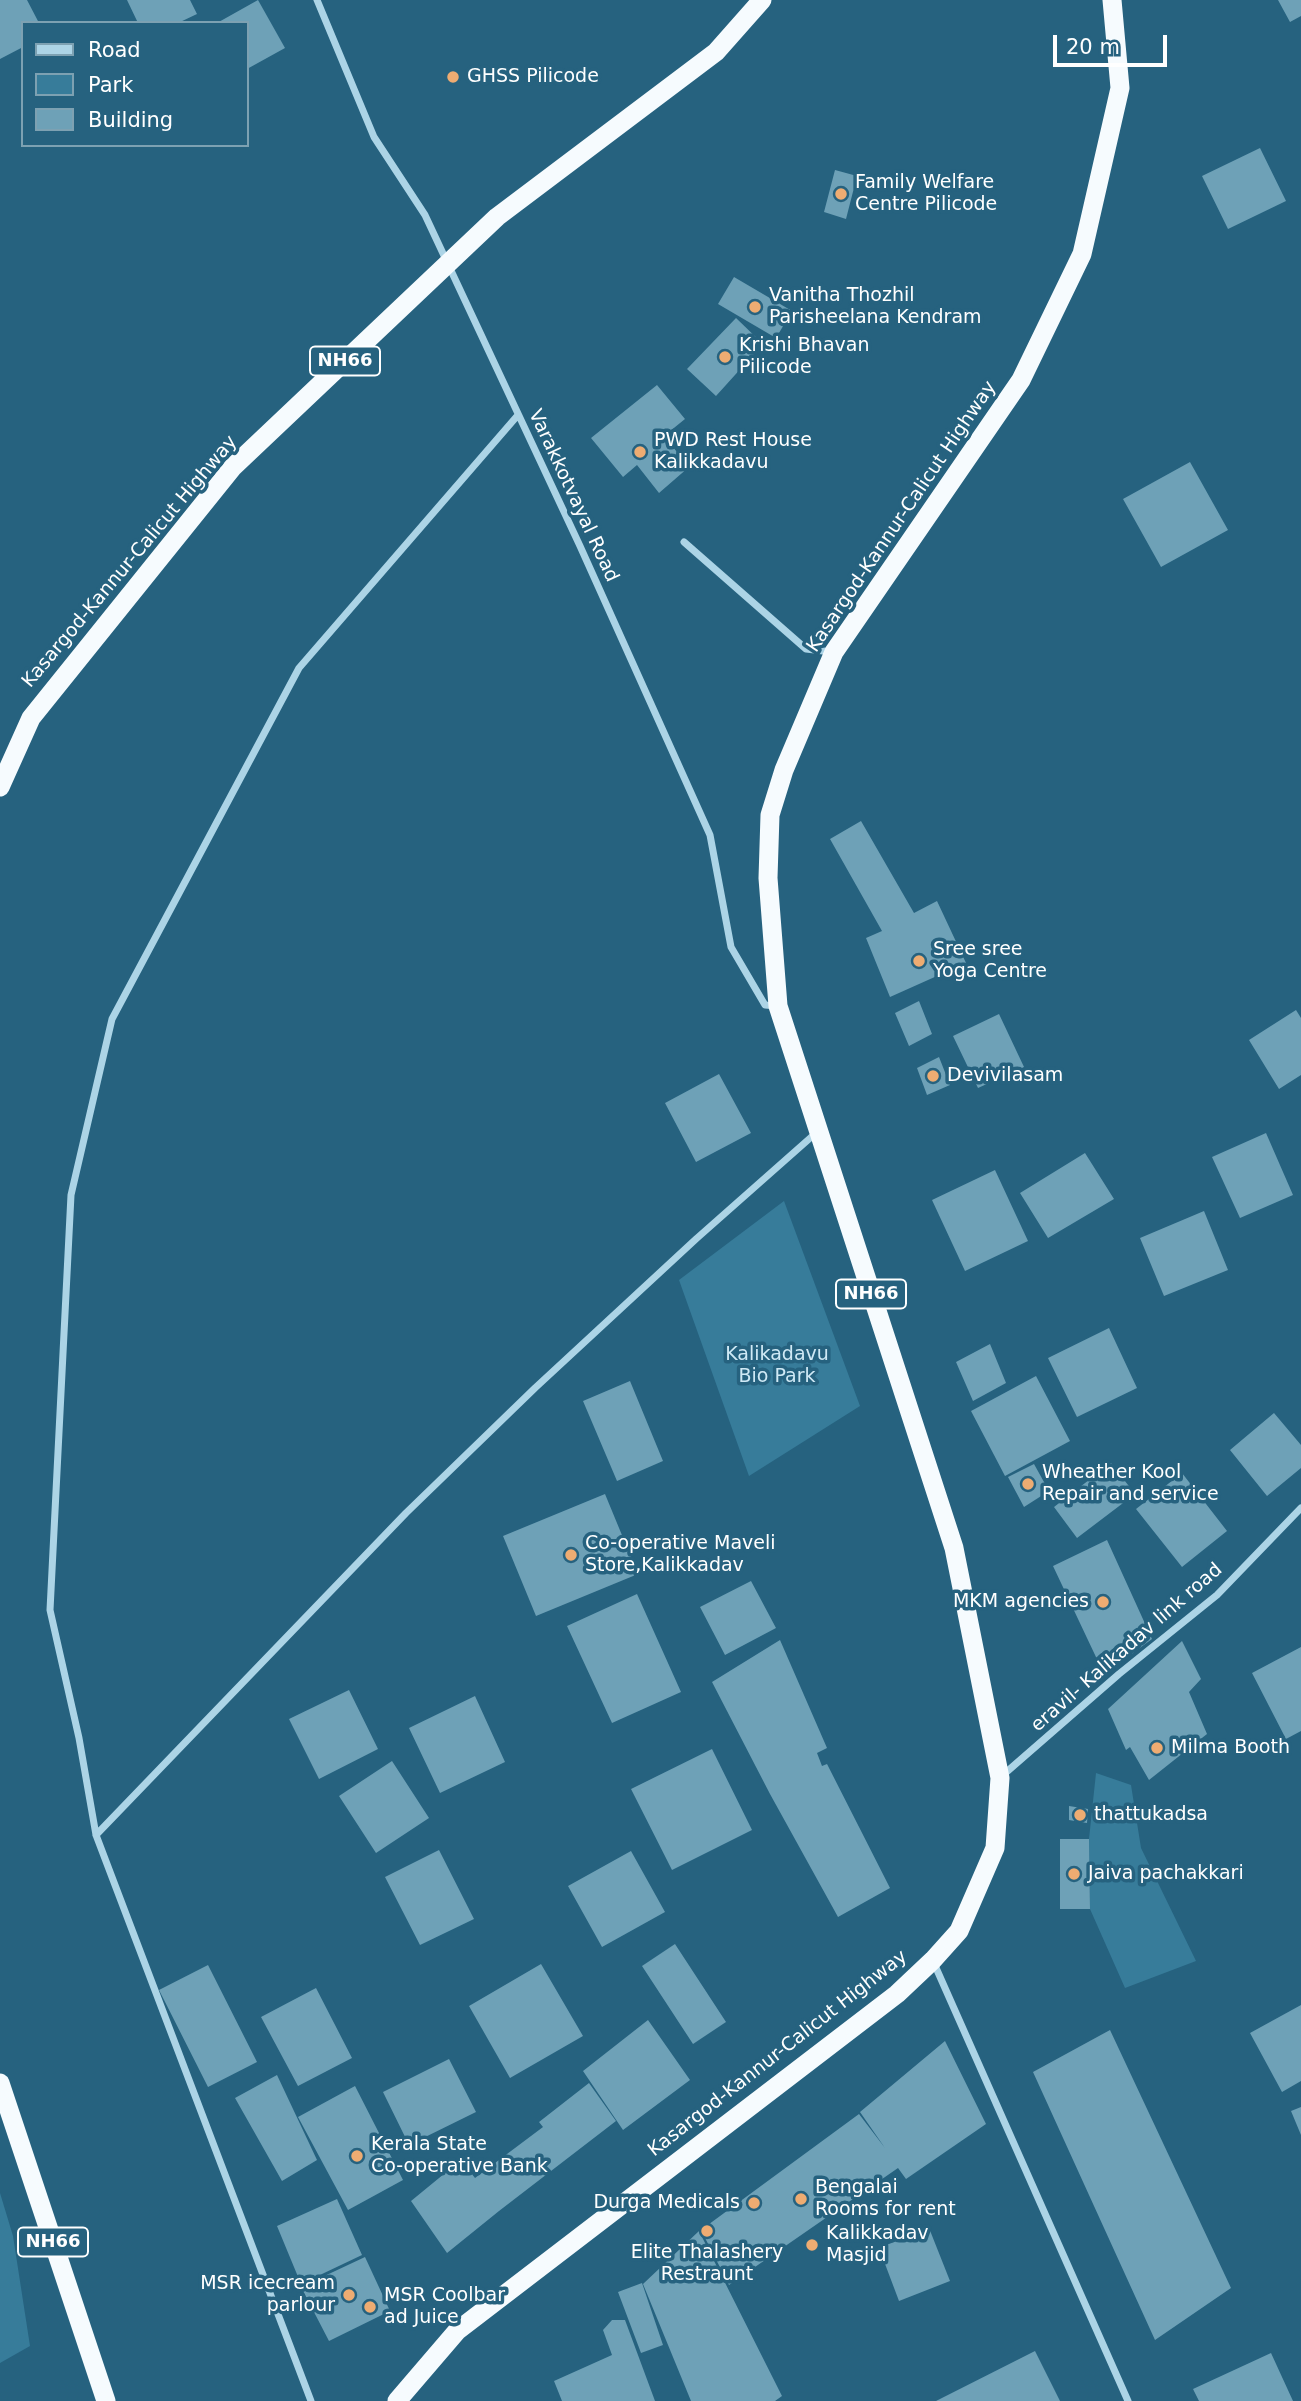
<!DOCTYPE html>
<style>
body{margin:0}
#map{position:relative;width:1301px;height:2401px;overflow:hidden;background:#26627f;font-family:"DejaVu Sans",sans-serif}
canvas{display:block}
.legend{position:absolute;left:21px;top:21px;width:228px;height:126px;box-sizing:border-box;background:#26627f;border:2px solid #7da1b2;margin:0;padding:9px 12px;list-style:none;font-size:21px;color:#fff}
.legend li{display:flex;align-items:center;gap:14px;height:35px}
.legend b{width:35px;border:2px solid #7da1b2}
.scale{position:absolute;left:1053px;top:35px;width:114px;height:32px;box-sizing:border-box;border:4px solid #fff;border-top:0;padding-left:9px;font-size:21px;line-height:24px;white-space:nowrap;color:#fff;-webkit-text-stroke:5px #26627f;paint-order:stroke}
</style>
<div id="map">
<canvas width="1301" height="2401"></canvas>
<ul class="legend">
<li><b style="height:9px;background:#acd4e6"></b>Road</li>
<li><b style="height:19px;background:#377c9a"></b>Park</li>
<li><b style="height:19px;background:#6ea1b7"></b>Building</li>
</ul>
<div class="scale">20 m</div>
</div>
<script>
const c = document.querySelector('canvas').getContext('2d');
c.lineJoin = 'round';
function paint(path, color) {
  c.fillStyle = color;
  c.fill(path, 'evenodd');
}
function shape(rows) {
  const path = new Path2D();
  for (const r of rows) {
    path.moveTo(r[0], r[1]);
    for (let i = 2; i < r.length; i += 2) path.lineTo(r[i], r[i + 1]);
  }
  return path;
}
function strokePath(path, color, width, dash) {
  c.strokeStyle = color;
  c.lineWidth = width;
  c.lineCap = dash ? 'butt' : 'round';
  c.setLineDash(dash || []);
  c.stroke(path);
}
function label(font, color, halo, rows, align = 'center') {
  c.font = font + ' "DejaVu Sans",sans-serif';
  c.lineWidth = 7;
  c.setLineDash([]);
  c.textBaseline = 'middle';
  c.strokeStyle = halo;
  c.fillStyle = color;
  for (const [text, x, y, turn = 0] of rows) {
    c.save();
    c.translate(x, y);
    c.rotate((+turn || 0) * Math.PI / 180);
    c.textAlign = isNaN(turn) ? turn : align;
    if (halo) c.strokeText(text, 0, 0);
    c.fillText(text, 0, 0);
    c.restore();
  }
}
const green = shape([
 [784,1201,860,1406,749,1476,679,1280],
 [1096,1773,1131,1785,1141,1848,1196,1961,1125,1988,1090,1909,1089,1839],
 [0,2193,13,2236,30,2346,0,2363]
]);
const building = shape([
 [0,0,27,0,39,23,23,23,23,47,0,59],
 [127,0,190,0,197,14,178,23,138,23],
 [258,0,285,48,247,69,247,23,217,23],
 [1278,0,1301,0,1301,16,1290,22],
 [1260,148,1286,201,1228,229,1202,176],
 [835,170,857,176,846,219,824,212],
 [734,277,792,311,776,338,718,304],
 [736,318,763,344,716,396,687,369],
 [657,385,685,419,664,436,689,467,659,493,637,465,623,477,591,438],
 [1190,462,1228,530,1161,567,1123,499],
 [861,821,914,913,937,901,966,963,890,997,866,938,882,931,830,839],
 [919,1001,932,1034,909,1046,895,1013],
 [1296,1010,1301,1018,1301,1075,1279,1089,1249,1040],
 [999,1014,1024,1067,978,1088,953,1036],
 [939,1057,950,1085,927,1095,917,1068],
 [719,1074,751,1133,696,1162,665,1103],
 [1266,1133,1293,1195,1240,1218,1212,1157],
 [1085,1153,1114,1199,1048,1238,1020,1193],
 [995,1170,1028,1241,965,1271,932,1200],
 [1204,1211,1228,1270,1164,1296,1140,1238],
 [1109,1328,1137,1388,1077,1417,1048,1358],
 [990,1344,1006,1383,973,1401,956,1362],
 [1036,1376,1070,1441,1005,1476,971,1411],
 [630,1381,663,1461,617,1481,583,1401],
 [1274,1413,1301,1445,1301,1468,1267,1496,1230,1450],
 [1111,1463,1135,1494,1077,1538,1054,1507],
 [1034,1464,1049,1491,1024,1507,1008,1477],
 [1182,1473,1227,1531,1182,1567,1136,1509],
 [605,1494,638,1574,536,1616,503,1536],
 [1107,1540,1152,1639,1104,1674,1053,1566],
 [751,1581,776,1628,725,1655,700,1607],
 [637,1594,681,1692,612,1723,567,1626],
 [780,1640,827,1748,817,1753,822,1766,827,1764,890,1888,838,1917,770,1794,712,1682],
 [1182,1641,1201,1679,1189,1692,1207,1734,1149,1780,1130,1747,1126,1750,1108,1709],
 [1301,1647,1301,1731,1286,1739,1252,1673],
 [349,1690,378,1749,319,1779,289,1719],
 [475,1696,505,1762,440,1793,409,1728],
 [712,1749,752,1830,672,1870,631,1789],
 [392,1761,429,1818,376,1853,339,1796],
 [1069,1806,1088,1809,1087,1823,1069,1820],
 [1060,1839,1089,1839,1090,1909,1060,1909],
 [439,1850,474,1919,420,1945,385,1877],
 [631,1851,665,1912,602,1947,568,1886],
 [675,1944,726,2022,693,2044,642,1966],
 [541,1964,583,2036,510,2078,469,2006],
 [208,1965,257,2062,208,2087,159,1990],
 [316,1988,352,2058,298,2086,261,2017],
 [1301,2005,1301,2081,1282,2092,1250,2033],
 [648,2020,690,2080,623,2130,583,2071],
 [1110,2030,1231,2288,1155,2340,1033,2072],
 [945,2041,986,2124,906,2179,898,2168,729,2285,701,2230,859,2114,885,2148,860,2112],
 [449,2059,476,2112,409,2145,383,2092],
 [277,2075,317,2160,282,2181,235,2098],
 [589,2083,616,2121,499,2211,447,2253,411,2201,461,2160,475,2178,543,2127,539,2122],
 [355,2086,403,2180,348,2210,298,2117],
 [1301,2107,1301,2135,1291,2111],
 [337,2199,362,2255,301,2284,277,2226],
 [929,2228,950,2281,899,2301,879,2248],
 [699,2231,782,2396,775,2401,691,2401,643,2284],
 [365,2257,390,2311,329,2341,301,2287],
 [642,2283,663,2345,641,2353,618,2292],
 [612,2320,625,2320,655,2401,562,2401,554,2381,612,2355,603,2330],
 [1035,2351,1060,2401,936,2401],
 [1271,2353,1293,2401,1199,2401,1193,2389]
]);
const minor = shape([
 [317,0,374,137,425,215,580,546,710,835,731,947,765,1005,777,1006],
 [684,542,806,649,832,652],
 [1003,1775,1119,1674,1217,1595,1301,1508],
 [96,1835,406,1513,535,1388,696,1239,817,1132],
 [933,1961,1128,2401],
 [311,2401,96,1835,79,1738,50,1610,71,1195,112,1019,299,668,518,415]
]);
const trunk = shape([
 [0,787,31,718,233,467,497,217,716,52,762,0],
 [0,2083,106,2401],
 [397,2401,457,2331,897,1994,933,1960,959,1931,995,1848,1000,1778,954,1548,778,1006,768,878,770,815,784,770,834,652,1021,380,1082,254,1120,88,1112,0]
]);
const markers = [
 [453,77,7,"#eeac72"],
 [841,194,7,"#eeac72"],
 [755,307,7,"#eeac72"],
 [725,357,7,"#eeac72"],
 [640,452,7,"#eeac72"],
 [919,961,7,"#eeac72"],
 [933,1076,7,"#eeac72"],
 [1028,1484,7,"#eeac72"],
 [571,1555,7,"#eeac72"],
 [1103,1602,7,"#eeac72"],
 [1157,1748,7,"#eeac72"],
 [1080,1815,7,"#eeac72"],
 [1074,1874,7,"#eeac72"],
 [357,2156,7,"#eeac72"],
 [801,2199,7,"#eeac72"],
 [754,2203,7,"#eeac72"],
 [707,2231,7,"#eeac72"],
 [812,2245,7,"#eeac72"],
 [349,2295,7,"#eeac72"],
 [370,2307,7,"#eeac72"]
];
const shields = [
 [345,361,70],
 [871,1294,70],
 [53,2242,70]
];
const shieldNames = [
 ["NH66",345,361],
 ["NH66",871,1294],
 ["NH66",53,2242]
];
const poiNames = [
 ["GHSS Pilicode",467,77],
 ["Family Welfare",855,183],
 ["Centre Pilicode",855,205],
 ["Vanitha Thozhil",769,296],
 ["Parisheelana Kendram",769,318],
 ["Krishi Bhavan",739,346],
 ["Pilicode",739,368],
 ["PWD Rest House",654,441],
 ["Kalikkadavu",654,463],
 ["Sree sree",933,950],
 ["Yoga Centre",933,972],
 ["Devivilasam",947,1076],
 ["Wheather Kool",1042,1473],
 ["Repair and service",1042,1495],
 ["Co-operative Maveli",585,1544],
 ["Store,Kalikkadav",585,1566],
 ["MKM agencies",1089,1602,"right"],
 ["Milma Booth",1171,1748],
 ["thattukadsa",1094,1815],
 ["Jaiva pachakkari",1088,1874],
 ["Kerala State",371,2145],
 ["Co-operative Bank",371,2167],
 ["Bengalai",815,2188],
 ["Rooms for rent",815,2210],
 ["Durga Medicals",740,2203,"right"],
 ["Kalikkadav",826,2234],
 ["Masjid",826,2256],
 ["Elite Thalashery",707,2253,"center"],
 ["Restraunt",707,2275,"center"],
 ["MSR icecream",335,2284,"right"],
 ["parlour",335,2306,"right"],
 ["MSR Coolbar",384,2296],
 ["ad Juice",384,2318]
];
const streetNames = [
 ["Varakkotvayal Road",573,496,65],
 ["Kasargod-Kannur-Calicut Highway",902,517,-56],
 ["Kasargod-Kannur-Calicut Highway",130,562,-50],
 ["eravil- Kalikadav link road",1127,1648,-41],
 ["Kasargod-Kannur-Calicut Highway",778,2054,-38]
];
const parkNames = [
 ["Kalikadavu",777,1355],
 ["Bio Park",777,1377]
];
paint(green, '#377c9a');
paint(building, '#6ea1b7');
strokePath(minor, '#acd4e6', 7);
strokePath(trunk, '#f6fbfe', 19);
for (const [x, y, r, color] of markers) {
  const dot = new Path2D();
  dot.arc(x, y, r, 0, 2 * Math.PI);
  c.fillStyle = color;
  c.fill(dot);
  strokePath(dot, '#26627f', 2.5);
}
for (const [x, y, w] of shields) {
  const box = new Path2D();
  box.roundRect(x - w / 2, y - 14.5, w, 29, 5);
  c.fillStyle = '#26627f';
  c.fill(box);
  strokePath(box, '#fff', 2);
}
label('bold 18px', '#fff', null, shieldNames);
label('19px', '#fff', '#26627f', poiNames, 'left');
label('19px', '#fff', '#26627f', streetNames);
label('19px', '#cfe9f5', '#26627f', parkNames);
</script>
